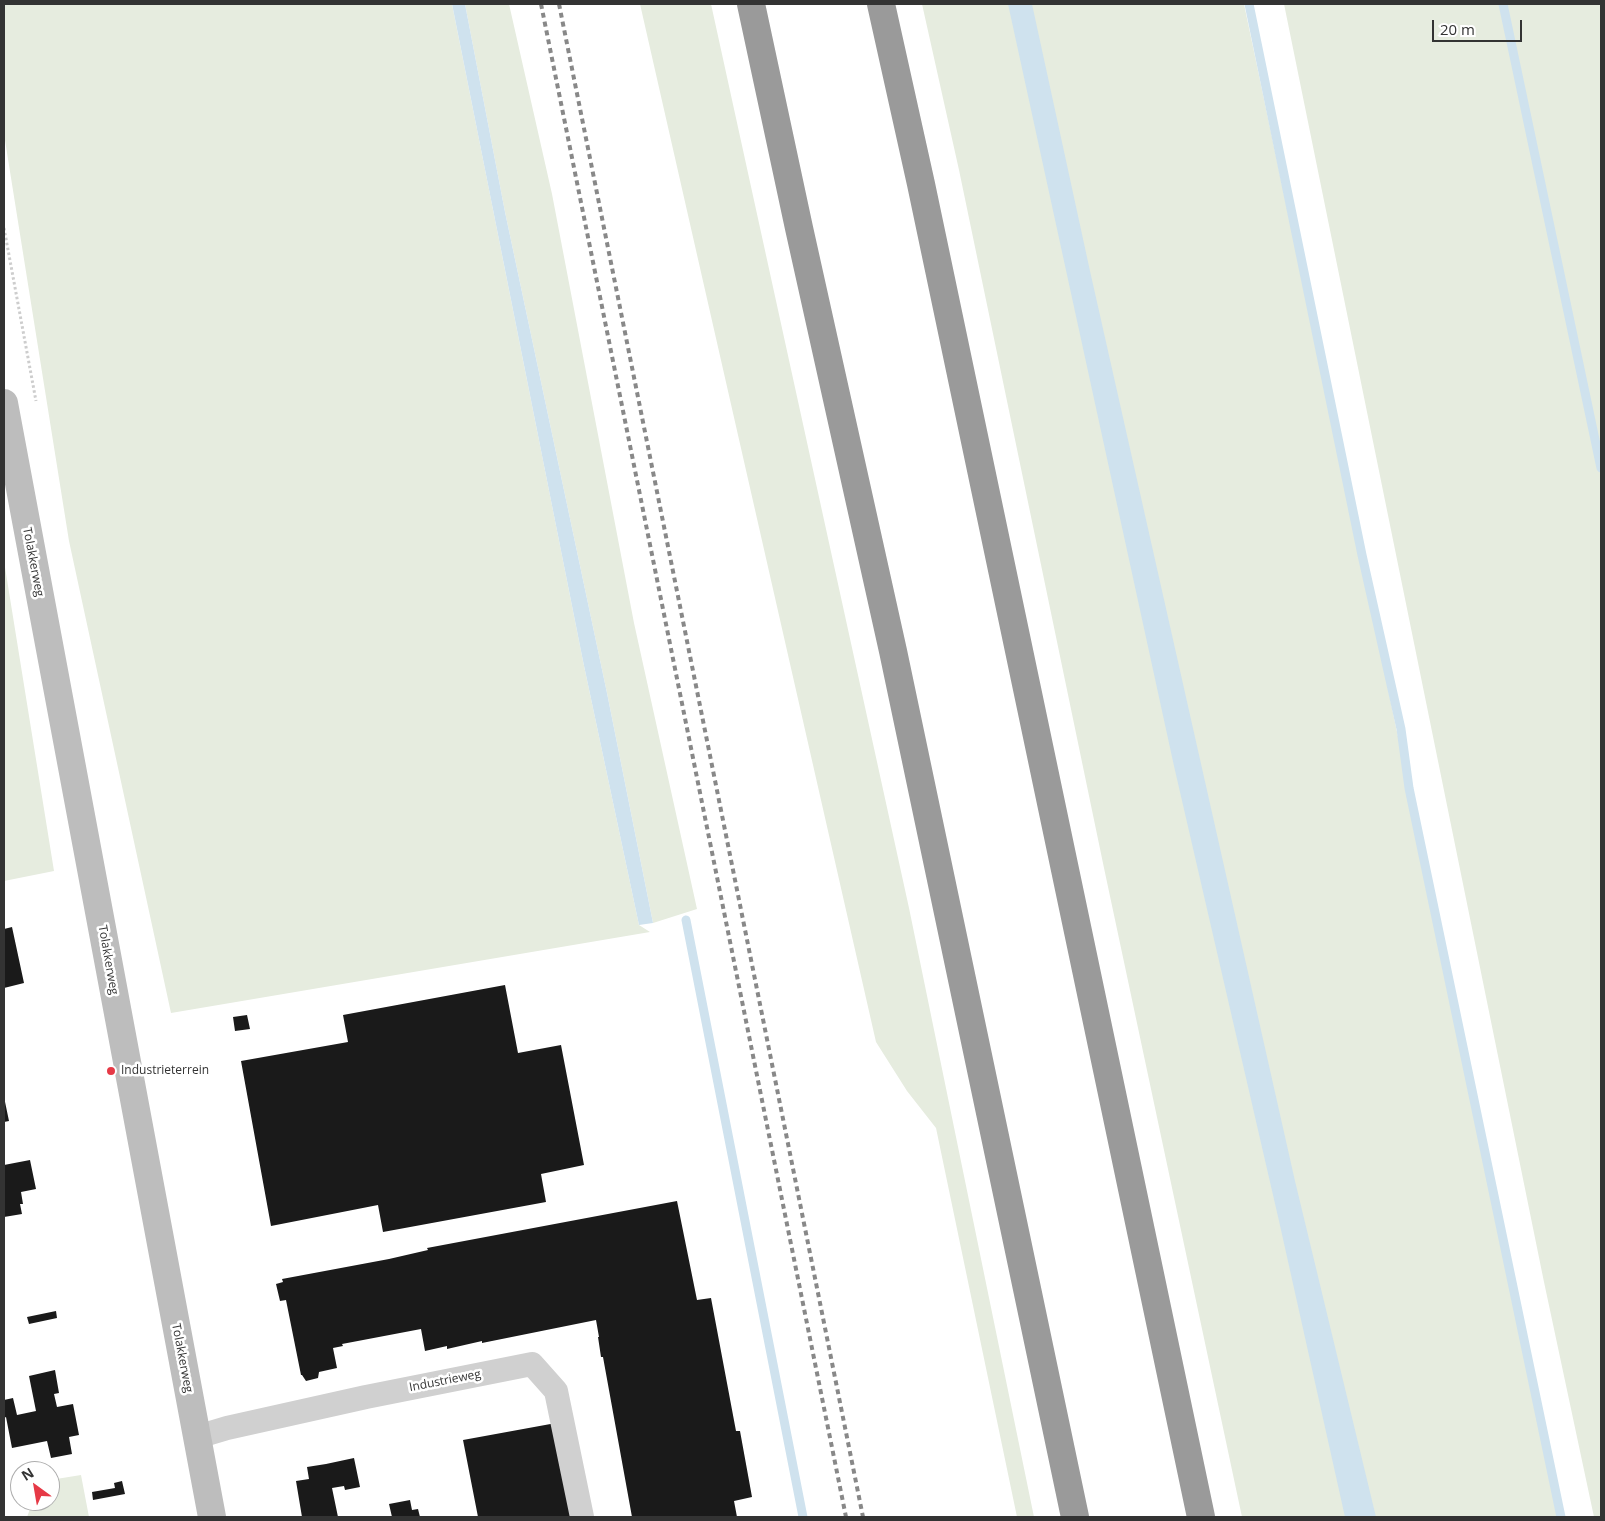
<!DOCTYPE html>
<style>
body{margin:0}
#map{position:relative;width:1605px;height:1521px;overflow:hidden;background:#fff;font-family:"Open Sans",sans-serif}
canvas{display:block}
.frame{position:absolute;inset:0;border:5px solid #333;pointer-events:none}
.north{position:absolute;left:10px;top:1461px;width:50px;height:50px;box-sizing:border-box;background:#fff;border:1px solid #adadad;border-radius:50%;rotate:328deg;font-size:14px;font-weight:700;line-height:20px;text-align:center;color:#333}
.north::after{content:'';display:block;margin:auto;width:18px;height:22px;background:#e63946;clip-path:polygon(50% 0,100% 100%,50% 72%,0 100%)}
.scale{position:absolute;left:1432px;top:20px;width:90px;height:22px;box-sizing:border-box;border:2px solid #333;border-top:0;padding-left:6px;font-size:15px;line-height:18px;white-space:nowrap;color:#333;-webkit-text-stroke:4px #fff;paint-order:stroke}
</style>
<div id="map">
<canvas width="1605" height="1521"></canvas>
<div class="frame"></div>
<div class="north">N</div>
<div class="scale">20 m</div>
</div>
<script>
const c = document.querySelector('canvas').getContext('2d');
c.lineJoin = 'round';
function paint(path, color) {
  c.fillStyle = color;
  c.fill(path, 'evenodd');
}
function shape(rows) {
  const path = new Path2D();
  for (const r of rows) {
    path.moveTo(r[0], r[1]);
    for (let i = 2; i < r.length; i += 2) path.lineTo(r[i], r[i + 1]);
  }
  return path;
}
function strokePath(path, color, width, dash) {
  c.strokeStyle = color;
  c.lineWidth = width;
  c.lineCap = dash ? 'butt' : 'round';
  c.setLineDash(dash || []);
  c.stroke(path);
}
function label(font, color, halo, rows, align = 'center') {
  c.font = font + ' "Open Sans",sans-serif';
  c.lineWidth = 5;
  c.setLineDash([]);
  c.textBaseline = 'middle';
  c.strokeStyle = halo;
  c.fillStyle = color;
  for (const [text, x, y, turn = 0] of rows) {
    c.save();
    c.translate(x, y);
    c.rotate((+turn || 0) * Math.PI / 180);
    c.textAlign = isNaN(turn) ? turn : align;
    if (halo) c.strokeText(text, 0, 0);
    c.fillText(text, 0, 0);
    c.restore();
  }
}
const green = shape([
 [4,4,452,4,583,661,639,925,650,932,171,1013,69,541,4,134],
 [465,4,509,4,552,194,634,623,697,909,653,923,607,693,505,212],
 [640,4,711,4,909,908,1034,1517,1017,1517,936,1128,907,1091,876,1042],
 [922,4,1244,4,1562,1517,1242,1517,1104,868,959,170],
 [1284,4,1601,4,1601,1517,1594,1517,1544,1282],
 [4,561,54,871,4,881],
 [81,1475,89,1517,27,1517,33,1501,50,1501,50,1480]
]);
const water = shape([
 [452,4,465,4,505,212,607,693,653,923,639,925,583,661],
 [1008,4,1032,4,1090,271,1295,1181,1376,1517,1345,1517,1279,1221,1174,766]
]);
const stream = shape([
 [1249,4,1362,555,1401,729,1409,788,1561,1517],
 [1503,4,1601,468],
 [686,920,803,1517]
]);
const building = shape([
 [12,927,24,983,4,988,4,929],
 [505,985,518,1053,561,1045,584,1165,541,1174,546,1202,383,1232,378,1205,271,1226,241,1061,348,1042,343,1015],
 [247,1015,250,1029,235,1031,233,1017],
 [4,1097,9,1121,4,1122],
 [30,1160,36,1189,21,1192,23,1204,20,1204,22,1214,4,1217,4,1165],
 [677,1201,697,1300,711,1298,736,1431,740,1431,752,1497,734,1501,737,1517,632,1517,603,1357,601,1357,598,1337,599,1337,596,1320,482,1343,482,1341,447,1349,447,1346,425,1351,421,1329,342,1344,343,1346,333,1348,337,1368,319,1372,318,1378,306,1381,302,1375,301,1375,286,1300,280,1301,276,1284,283,1282,282,1279,389,1259,428,1250,427,1248],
 [56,1311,57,1318,29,1324,27,1317],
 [55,1370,59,1393,54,1394,57,1407,73,1404,79,1435,69,1437,72,1454,51,1458,47,1441,12,1448,6,1417,4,1418,4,1400,13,1398,17,1415,36,1411,29,1376],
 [556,1423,574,1517,478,1517,463,1440],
 [354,1458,360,1487,345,1490,344,1486,332,1488,338,1517,302,1517,296,1481,309,1479,307,1467,326,1464],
 [122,1481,125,1494,93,1500,92,1492,115,1488,114,1483],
 [410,1500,412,1510,418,1509,420,1517,392,1517,389,1504]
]);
const path = shape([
 [4,228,36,401]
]);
const street = shape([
 [197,1437,227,1428,366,1397,532,1364,556,1391,582,1517]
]);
const secondary = shape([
 [4,403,212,1517]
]);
const highway = shape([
 [751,4,799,228,893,651,1075,1517],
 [881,4,921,184,1201,1517]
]);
const rail = shape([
 [541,4,846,1517],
 [559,4,863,1517]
]);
const markers = [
 [111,1071,5,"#e63946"]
];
const streetNames = [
 ["Tolakkerweg",33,562,79],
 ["Tolakkerweg",108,960,80],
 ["Tolakkerweg",182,1358,79],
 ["Industrieweg",445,1381,-11]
];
const poiNames = [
 ["Industrieterrein",121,1071]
];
paint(green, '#e6ecdf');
paint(water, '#cfe2ee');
strokePath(stream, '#cfe2ee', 9);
paint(building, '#1a1a1a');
strokePath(path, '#cdcdcd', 3, [2.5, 2.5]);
strokePath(street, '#d0d0d0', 24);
strokePath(secondary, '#bdbdbd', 28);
strokePath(highway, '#9a9a9a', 28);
strokePath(rail, '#888', 4, [5, 4]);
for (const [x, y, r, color] of markers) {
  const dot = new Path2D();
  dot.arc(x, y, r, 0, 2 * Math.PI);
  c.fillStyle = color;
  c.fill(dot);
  strokePath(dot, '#fff', 2);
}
label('12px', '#333', '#fff', streetNames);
label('12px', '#333', '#fff', poiNames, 'left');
</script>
